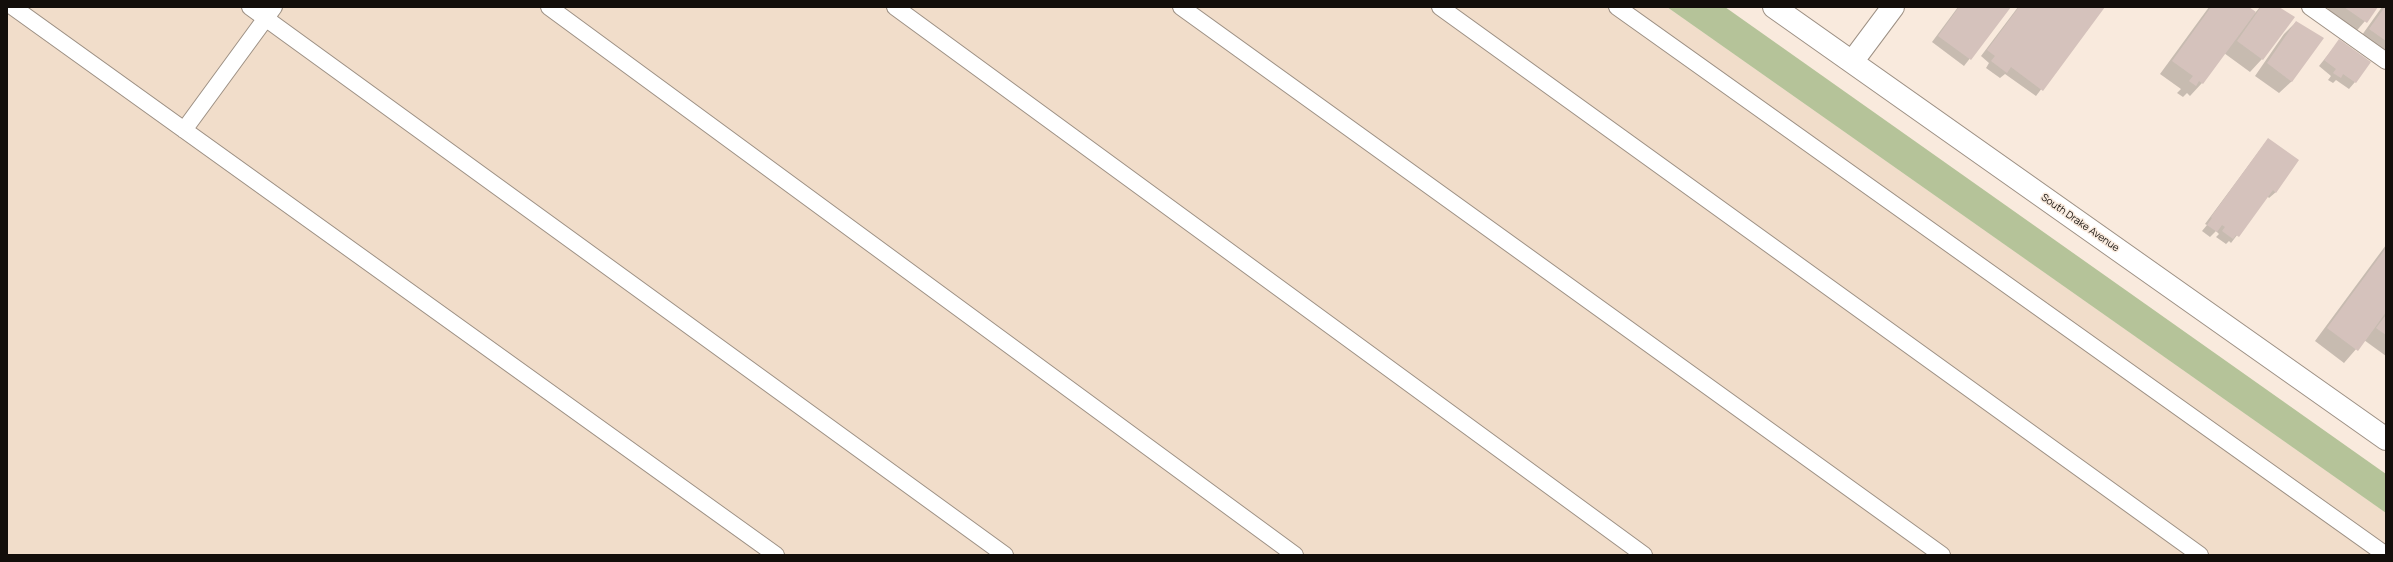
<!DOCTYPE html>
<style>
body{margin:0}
#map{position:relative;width:2393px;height:562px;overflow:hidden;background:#f9eadd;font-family:Manrope,sans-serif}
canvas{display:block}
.frame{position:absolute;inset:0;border:8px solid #130e0a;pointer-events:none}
</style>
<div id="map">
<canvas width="2393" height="562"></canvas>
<div class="frame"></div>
</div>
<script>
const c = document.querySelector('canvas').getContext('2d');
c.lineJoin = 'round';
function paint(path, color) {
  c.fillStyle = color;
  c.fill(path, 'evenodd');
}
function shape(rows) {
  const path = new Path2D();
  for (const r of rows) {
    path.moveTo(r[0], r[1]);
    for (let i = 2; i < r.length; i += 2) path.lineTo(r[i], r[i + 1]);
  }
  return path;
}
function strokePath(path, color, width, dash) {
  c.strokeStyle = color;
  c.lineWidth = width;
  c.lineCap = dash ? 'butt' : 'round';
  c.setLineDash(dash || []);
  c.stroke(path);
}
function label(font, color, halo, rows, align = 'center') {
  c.font = font + ' Manrope,sans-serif';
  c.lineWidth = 3;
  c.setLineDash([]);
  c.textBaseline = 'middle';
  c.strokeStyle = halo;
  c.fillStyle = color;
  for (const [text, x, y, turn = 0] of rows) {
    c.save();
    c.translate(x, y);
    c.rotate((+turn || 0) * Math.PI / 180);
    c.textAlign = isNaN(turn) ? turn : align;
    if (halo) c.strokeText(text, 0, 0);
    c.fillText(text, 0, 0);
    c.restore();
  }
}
const built = shape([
 [7,7,1667,7,2386,513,2386,555,7,555]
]);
const green = shape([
 [1667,7,1725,7,2386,474,2386,513]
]);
const shadow = shape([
 [1958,7,2010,7,1964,66,1932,42],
 [2018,7,2104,7,2036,96,2005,74,2000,78,1986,68,1989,63,1981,56],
 [2209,7,2247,7,2255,13,2260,7,2277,7,2293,17,2262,59,2250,72,2224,53,2202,83,2190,96,2187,93,2183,97,2177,93,2181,89,2160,74],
 [2329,7,2377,7,2353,35,2324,14],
 [2382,7,2386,7,2386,63,2357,42],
 [2296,22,2292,81,2279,93,2255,76,2284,34],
 [2339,41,2355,82,2349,89,2336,80,2333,83,2328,80,2331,76,2319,66],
 [2268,139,2276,192,2269,198,2267,196,2231,243,2229,241,2226,244,2216,237,2219,234,2216,231,2210,237,2202,231,2207,225,2205,224],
 [2386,245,2386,356,2364,340,2344,363,2315,341]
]);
const building = shape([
 [1959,7,2011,7,1971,60,1938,36],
 [2019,7,2105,7,2043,91,2011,67,2007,73,1991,61,1995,56,1987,50],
 [2211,7,2249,7,2256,12,2203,84,2199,81,2196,86,2189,81,2193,76,2172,61],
 [2261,7,2279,7,2295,17,2263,60,2237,41],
 [2344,7,2378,7,2367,23],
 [2385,7,2386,7,2386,41,2369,29],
 [2296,21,2324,38,2292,82,2267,63],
 [2339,39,2371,62,2356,83,2343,74,2341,78,2333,73,2336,69,2324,60],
 [2268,138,2299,160,2276,193,2273,190,2239,237,2236,235,2233,239,2222,231,2225,227,2222,225,2217,232,2207,225,2212,218,2211,217],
 [2386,248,2386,312,2358,351,2327,328],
 [2386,315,2386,335,2376,328]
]);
const service = shape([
 [13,7,776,555],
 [250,7,1005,555],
 [549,7,1295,555],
 [895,7,1644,555],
 [1181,7,1942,555],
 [1440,7,2200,555],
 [1617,7,2386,555],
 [2310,7,2386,61],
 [184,130,274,7]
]);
const minor = shape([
 [1774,7,2386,439],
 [1852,62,1893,7]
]);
const streetNames = [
 ["South Drake Avenue",2080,223,35]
];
paint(built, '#f1ddca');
paint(green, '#b5c399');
paint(shadow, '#0003');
paint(building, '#d5c2bc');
strokePath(service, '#9d9084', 18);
strokePath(minor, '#9d9084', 24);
strokePath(service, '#fff', 16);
strokePath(minor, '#fff', 22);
label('10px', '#130e0a', '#f9eadd', streetNames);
</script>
